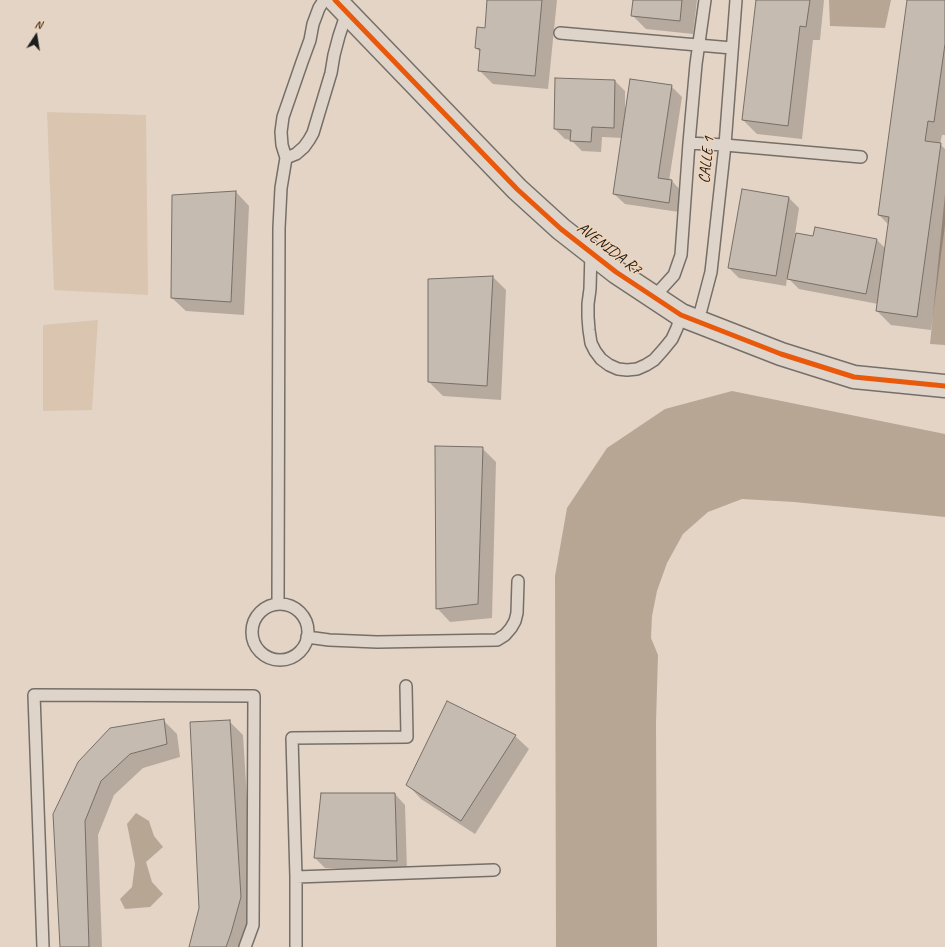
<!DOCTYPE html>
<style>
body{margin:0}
#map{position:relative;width:945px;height:947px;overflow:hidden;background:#e4d4c5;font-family:Caveat,sans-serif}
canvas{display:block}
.north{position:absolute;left:16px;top:16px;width:40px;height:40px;-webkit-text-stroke:3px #f1d4b8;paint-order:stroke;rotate:12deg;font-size:11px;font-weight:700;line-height:16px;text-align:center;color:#1c1c1c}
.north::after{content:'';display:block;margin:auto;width:14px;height:18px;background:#1c1c1c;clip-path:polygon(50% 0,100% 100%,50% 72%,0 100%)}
</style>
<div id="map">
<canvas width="945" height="947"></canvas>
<div class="north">N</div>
</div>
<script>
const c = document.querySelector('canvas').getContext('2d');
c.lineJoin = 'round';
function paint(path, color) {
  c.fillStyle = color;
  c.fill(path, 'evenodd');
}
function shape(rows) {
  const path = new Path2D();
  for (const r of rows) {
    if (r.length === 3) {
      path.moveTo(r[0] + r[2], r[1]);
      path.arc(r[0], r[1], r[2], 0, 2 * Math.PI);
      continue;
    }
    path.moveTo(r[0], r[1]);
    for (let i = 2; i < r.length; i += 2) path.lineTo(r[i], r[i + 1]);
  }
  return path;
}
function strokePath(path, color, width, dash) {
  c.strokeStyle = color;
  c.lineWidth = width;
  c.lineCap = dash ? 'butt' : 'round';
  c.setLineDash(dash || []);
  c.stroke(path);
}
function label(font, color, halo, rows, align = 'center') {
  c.font = font + ' Caveat,sans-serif';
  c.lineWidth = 3;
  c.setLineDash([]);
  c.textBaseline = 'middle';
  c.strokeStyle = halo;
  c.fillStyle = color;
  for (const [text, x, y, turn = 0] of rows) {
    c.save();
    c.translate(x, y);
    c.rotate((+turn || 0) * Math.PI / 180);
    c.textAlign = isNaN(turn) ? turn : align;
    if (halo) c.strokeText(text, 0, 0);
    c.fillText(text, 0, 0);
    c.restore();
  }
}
const green = shape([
 [47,112,146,115,148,295,54,290],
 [98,320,92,410,43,411,43,325]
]);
const water = shape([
 [829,0,891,0,885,28,830,26],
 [945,194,945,345,930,344],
 [732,391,945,434,945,517,794,502,742,499,708,512,683,534,667,563,657,591,652,616,651,638,658,655,656,723,657,947,556,947,555,576,567,508,607,448,665,409],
 [136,813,149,821,154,836,163,847,146,862,152,882,163,894,150,907,125,909,120,899,132,887,135,864,127,824]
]);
const shadow = shape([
 [488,0,557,0,548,89,493,84,479,70,481,53,476,48,486,29],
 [634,0,697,0,693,34,646,29,632,15],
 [757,0,824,0,820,40,813,40,802,139,757,134,743,120],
 [908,0,945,0,945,135,942,135,940,144,945,149,945,225,931,330,891,325,877,311,878,304,799,289,787,277,786,286,739,278,729,268,743,190,789,198,799,208,794,241,814,237,877,240,886,249,889,225,879,215],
 [556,79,615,81,625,91,625,114,626,114,671,86,682,97,669,181,672,181,682,192,679,212,625,204,614,194,623,138,602,137,601,152,582,151,571,140,565,139,555,129],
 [236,192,249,206,244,315,186,311,172,298],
 [493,277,506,290,501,400,443,396,429,382,429,280],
 [482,448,496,462,492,618,450,622,437,608],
 [164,721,177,734,180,757,143,768,114,795,98,835,102,947,61,947,54,814],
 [229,721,243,735,254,912,245,947,190,947,200,909],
 [515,736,529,749,475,834,421,799,408,785],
 [395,794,405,805,407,871,325,868,315,858]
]);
const building = shape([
 [487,0,542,0,535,76,478,71,480,49,475,48,477,27,485,28,487,0],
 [633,0,682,0,680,21,631,16,633,0],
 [756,0,810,0,806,27,800,26,788,126,742,120,756,0],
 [907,0,945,0,945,44,934,122,928,121,925,141,941,143,917,317,876,311,889,217,878,215,907,0],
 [555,78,615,80,614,128,592,127,591,142,570,141,571,130,554,129,555,78],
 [630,79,672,85,658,178,672,180,669,203,613,194,630,79],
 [742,189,789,197,776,276,728,268,742,189],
 [236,191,231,302,171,298,172,195,236,191],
 [815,227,877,239,866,294,787,279,796,233,813,236,815,227],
 [493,276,487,386,428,382,428,279,493,276],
 [435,446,483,447,478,604,436,609,435,446],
 [447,701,516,735,461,821,406,785,447,701],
 [164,719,167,744,130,754,101,781,85,821,89,947,60,947,53,814,78,762,110,728,164,719],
 [230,720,241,897,231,933,226,947,189,947,199,908,190,722,230,720],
 [321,793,395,793,397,861,314,858,321,793]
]);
const lane = shape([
 [560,33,732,48],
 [689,143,725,145,861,157],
 [286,158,296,154,304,147,309,140,313,133,331,73,334,55,339,36,347,12],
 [591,252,590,289,588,304,588,317,589,330,591,343,595,351,601,359,609,365,618,369,627,370,637,369,646,365,654,360,663,350,672,339,677,328,681,315],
 [654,297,674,275,681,255,689,143,696,64,705,0],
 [695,320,701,310,711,272,725,145,736,0],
 [278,604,279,228,281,188,286,158,282,145,281,132,283,117,302,62,310,40,313,24,319,8,324,0],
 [280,632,28],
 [307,637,329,640,377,642,497,640,505,635,511,628,515,621,517,613,518,581],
 [296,877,292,738,407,737,406,686],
 [43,947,34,695,254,696,253,925,245,947],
 [296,947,296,877,494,870]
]);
const street = shape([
 [335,0,517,189,561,229,616,272,681,315,781,354,854,377,945,386]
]);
const cycleway = shape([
 [335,0,517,189,561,229,616,272,681,315,781,354,854,377,945,386]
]);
const streetNames = [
 ["CALLE 1",707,160,-84],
 ["AVENIDA R7",609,249,37]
];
paint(green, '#dac5b1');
paint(water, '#b8a695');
paint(shadow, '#0003');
paint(building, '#c6bbb1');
strokePath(building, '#766f68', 1);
strokePath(lane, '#766f68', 14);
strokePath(street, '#766f68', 25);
strokePath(lane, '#dfd4ca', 11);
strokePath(street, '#dfd4ca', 22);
strokePath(cycleway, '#e8590c', 5);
label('16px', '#1c1c1c', '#f1d4b8', streetNames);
</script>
